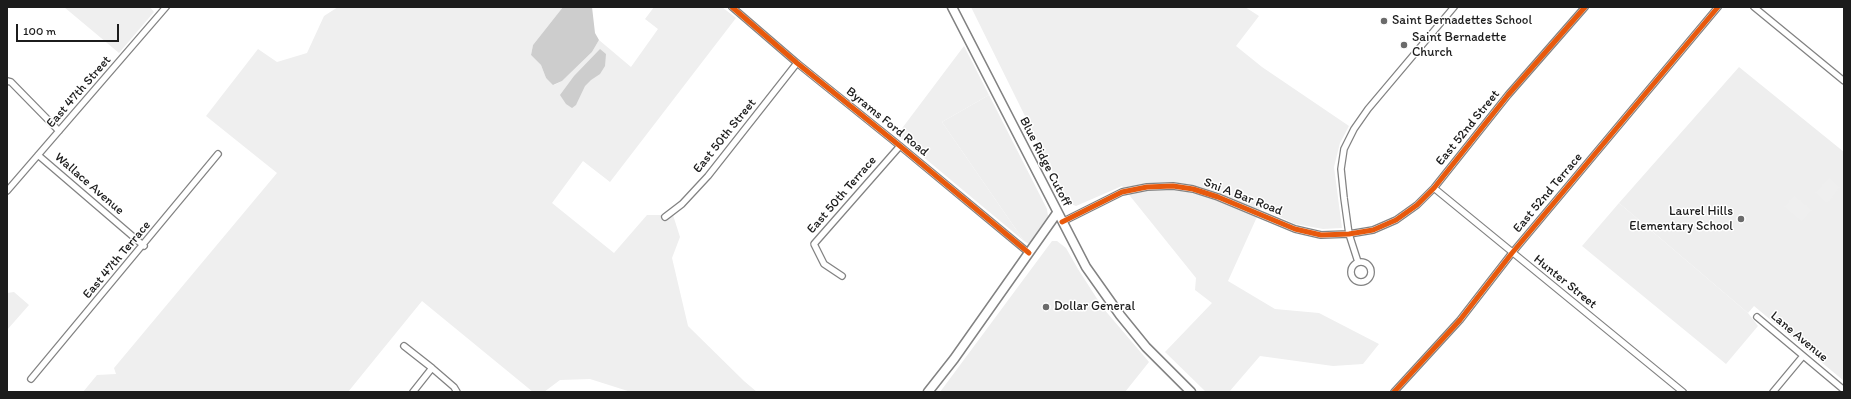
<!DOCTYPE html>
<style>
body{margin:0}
#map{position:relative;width:1851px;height:399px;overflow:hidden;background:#fff;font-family:Itim,sans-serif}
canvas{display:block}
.frame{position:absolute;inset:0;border:8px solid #1c1c1c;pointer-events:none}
.scale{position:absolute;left:16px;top:24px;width:103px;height:18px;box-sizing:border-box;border:2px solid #1c1c1c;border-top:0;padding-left:5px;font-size:12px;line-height:14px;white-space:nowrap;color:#1c1c1c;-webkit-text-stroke:3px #fff;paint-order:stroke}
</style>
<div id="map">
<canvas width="1851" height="399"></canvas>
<div class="frame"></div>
<div class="scale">100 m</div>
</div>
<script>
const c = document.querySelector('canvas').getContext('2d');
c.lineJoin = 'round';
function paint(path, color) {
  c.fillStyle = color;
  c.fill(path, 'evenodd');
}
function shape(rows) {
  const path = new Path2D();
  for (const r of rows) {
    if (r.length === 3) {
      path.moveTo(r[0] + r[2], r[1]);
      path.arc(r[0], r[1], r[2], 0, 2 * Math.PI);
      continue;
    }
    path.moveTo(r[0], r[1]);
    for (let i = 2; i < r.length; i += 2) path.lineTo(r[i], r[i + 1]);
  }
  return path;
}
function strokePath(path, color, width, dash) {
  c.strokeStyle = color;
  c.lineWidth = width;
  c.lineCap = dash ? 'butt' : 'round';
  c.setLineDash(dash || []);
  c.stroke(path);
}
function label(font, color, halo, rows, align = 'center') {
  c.font = font + ' Itim,sans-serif';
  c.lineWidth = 3;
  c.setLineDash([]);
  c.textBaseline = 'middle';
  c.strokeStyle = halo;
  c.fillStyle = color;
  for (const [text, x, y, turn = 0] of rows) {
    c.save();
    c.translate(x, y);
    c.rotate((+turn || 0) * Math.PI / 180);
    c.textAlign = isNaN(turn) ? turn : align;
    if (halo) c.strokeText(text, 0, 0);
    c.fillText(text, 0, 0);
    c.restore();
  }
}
const built = shape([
 [1739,67,1844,152,1844,381,1754,306,1748,313,1619,203],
 [989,95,1047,209,1048,216,1029,244,1024,241,942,122],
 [1052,241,1057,241,1066,248,1078,269,1103,308,1149,362,1125,392,940,392]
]);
const green = shape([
 [64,7,150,7,154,12,119,53],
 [338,7,563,7,533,45,531,55,541,65,546,78,554,85,562,81,592,52,599,40,631,67,658,29,645,19,654,7,722,7,736,18,610,182,583,161,552,203,614,253,647,215,673,215,680,237,672,258,688,326,744,381,757,392,631,392,590,379,560,380,544,392,533,392,422,301,348,392,83,392,97,375,116,374,114,368,277,173,206,116,258,49,277,62,307,53,324,16],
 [971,7,1245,7,1259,16,1236,46,1262,67,1349,126,1340,143,1334,167,1342,228,1323,229,1295,224,1261,208,1228,281,1275,309,1319,313,1379,344,1363,364,1333,366,1260,356,1229,392,1206,392,1165,352,1212,303,1195,290,1196,278,1122,186,1076,206,1068,203],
 [964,46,989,95,942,122,1024,241,897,135],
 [1829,177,1840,187,1830,201,1826,203,1815,193],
 [1794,195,1812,210,1802,222,1784,207],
 [1619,203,1748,313,1758,326,1726,364,1582,246],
 [14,292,29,305,7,330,7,293]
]);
const water = shape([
 [563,7,592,7,595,33,599,40,592,52,562,81,553,85,546,78,541,65,531,55,533,45],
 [600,49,606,54,605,66,600,74,591,80,585,86,576,105,572,108,566,104,560,95,574,76]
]);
const minor = shape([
 [732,7,797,63,900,146,1029,253],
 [1754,7,1844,81],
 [7,81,11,82,59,131],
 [38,155,144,246],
 [1434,188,1683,392],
 [7,191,166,7],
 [665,217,682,204,708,176,797,63],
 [1062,222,1122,192,1147,187,1173,186,1193,189,1218,197,1295,229,1321,235,1349,234,1373,230,1396,220,1417,205,1434,188,1508,95,1585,7],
 [1358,262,1349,234,1344,198,1341,169,1344,149,1354,129,1368,109,1454,7],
 [1361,272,10],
 [842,276,824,264,814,244,900,146],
 [1757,317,1844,390],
 [404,346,432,368,454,387,457,392],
 [31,379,218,154],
 [413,392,432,368],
 [1394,392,1460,320,1512,253,1718,7],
 [1773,392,1803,356]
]);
const secondary = shape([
 [952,7,1086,267,1120,315,1146,347,1191,392],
 [928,392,954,359,1057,213]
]);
const cycleway = shape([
 [732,7,797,63,900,146,1029,253],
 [1062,222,1122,192,1147,187,1173,186,1193,189,1218,197,1295,229,1321,235,1349,234,1373,230,1396,220,1417,205,1434,188,1508,95,1585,7],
 [1394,392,1460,320,1512,253,1718,7]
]);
const markers = [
 [1384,21,4,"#6b6b6b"],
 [1404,45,4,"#6b6b6b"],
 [1741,219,4,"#6b6b6b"],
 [1046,307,4,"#6b6b6b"]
];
const poiNames = [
 ["Saint Bernadettes School",1392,21],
 ["Saint Bernadette",1412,38],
 ["Church",1412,53],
 ["Laurel Hills",1733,212,"right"],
 ["Elementary School",1733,227,"right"],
 ["Dollar General",1054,307]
];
const streetNames = [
 ["East 47th Street",79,92,-49],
 ["Byrams Ford Road",887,122,39],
 ["East 52nd Street",1468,128,-51],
 ["East 50th Street",725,136,-51],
 ["Blue Ridge Cutoff",1045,162,63],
 ["Wallace Avenue",89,184,41],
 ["East 52nd Terrace",1548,193,-50],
 ["East 50th Terrace",842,195,-49],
 ["Sni A Bar Road",1243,197,21],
 ["East 47th Terrace",117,260,-50],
 ["Hunter Street",1565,282,39],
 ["Lane Avenue",1799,337,40]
];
paint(built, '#eee');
paint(green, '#efefef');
paint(water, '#cdcdcd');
strokePath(minor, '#828282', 8);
strokePath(secondary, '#828282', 11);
strokePath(minor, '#fff', 5.5);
strokePath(secondary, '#fff', 8);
strokePath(cycleway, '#e8590c', 5);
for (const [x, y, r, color] of markers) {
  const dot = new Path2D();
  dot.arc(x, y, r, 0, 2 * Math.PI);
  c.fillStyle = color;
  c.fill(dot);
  strokePath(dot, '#fff', 1.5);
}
label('13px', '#1c1c1c', '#fff', poiNames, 'left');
label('13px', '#1c1c1c', '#fff', streetNames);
</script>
